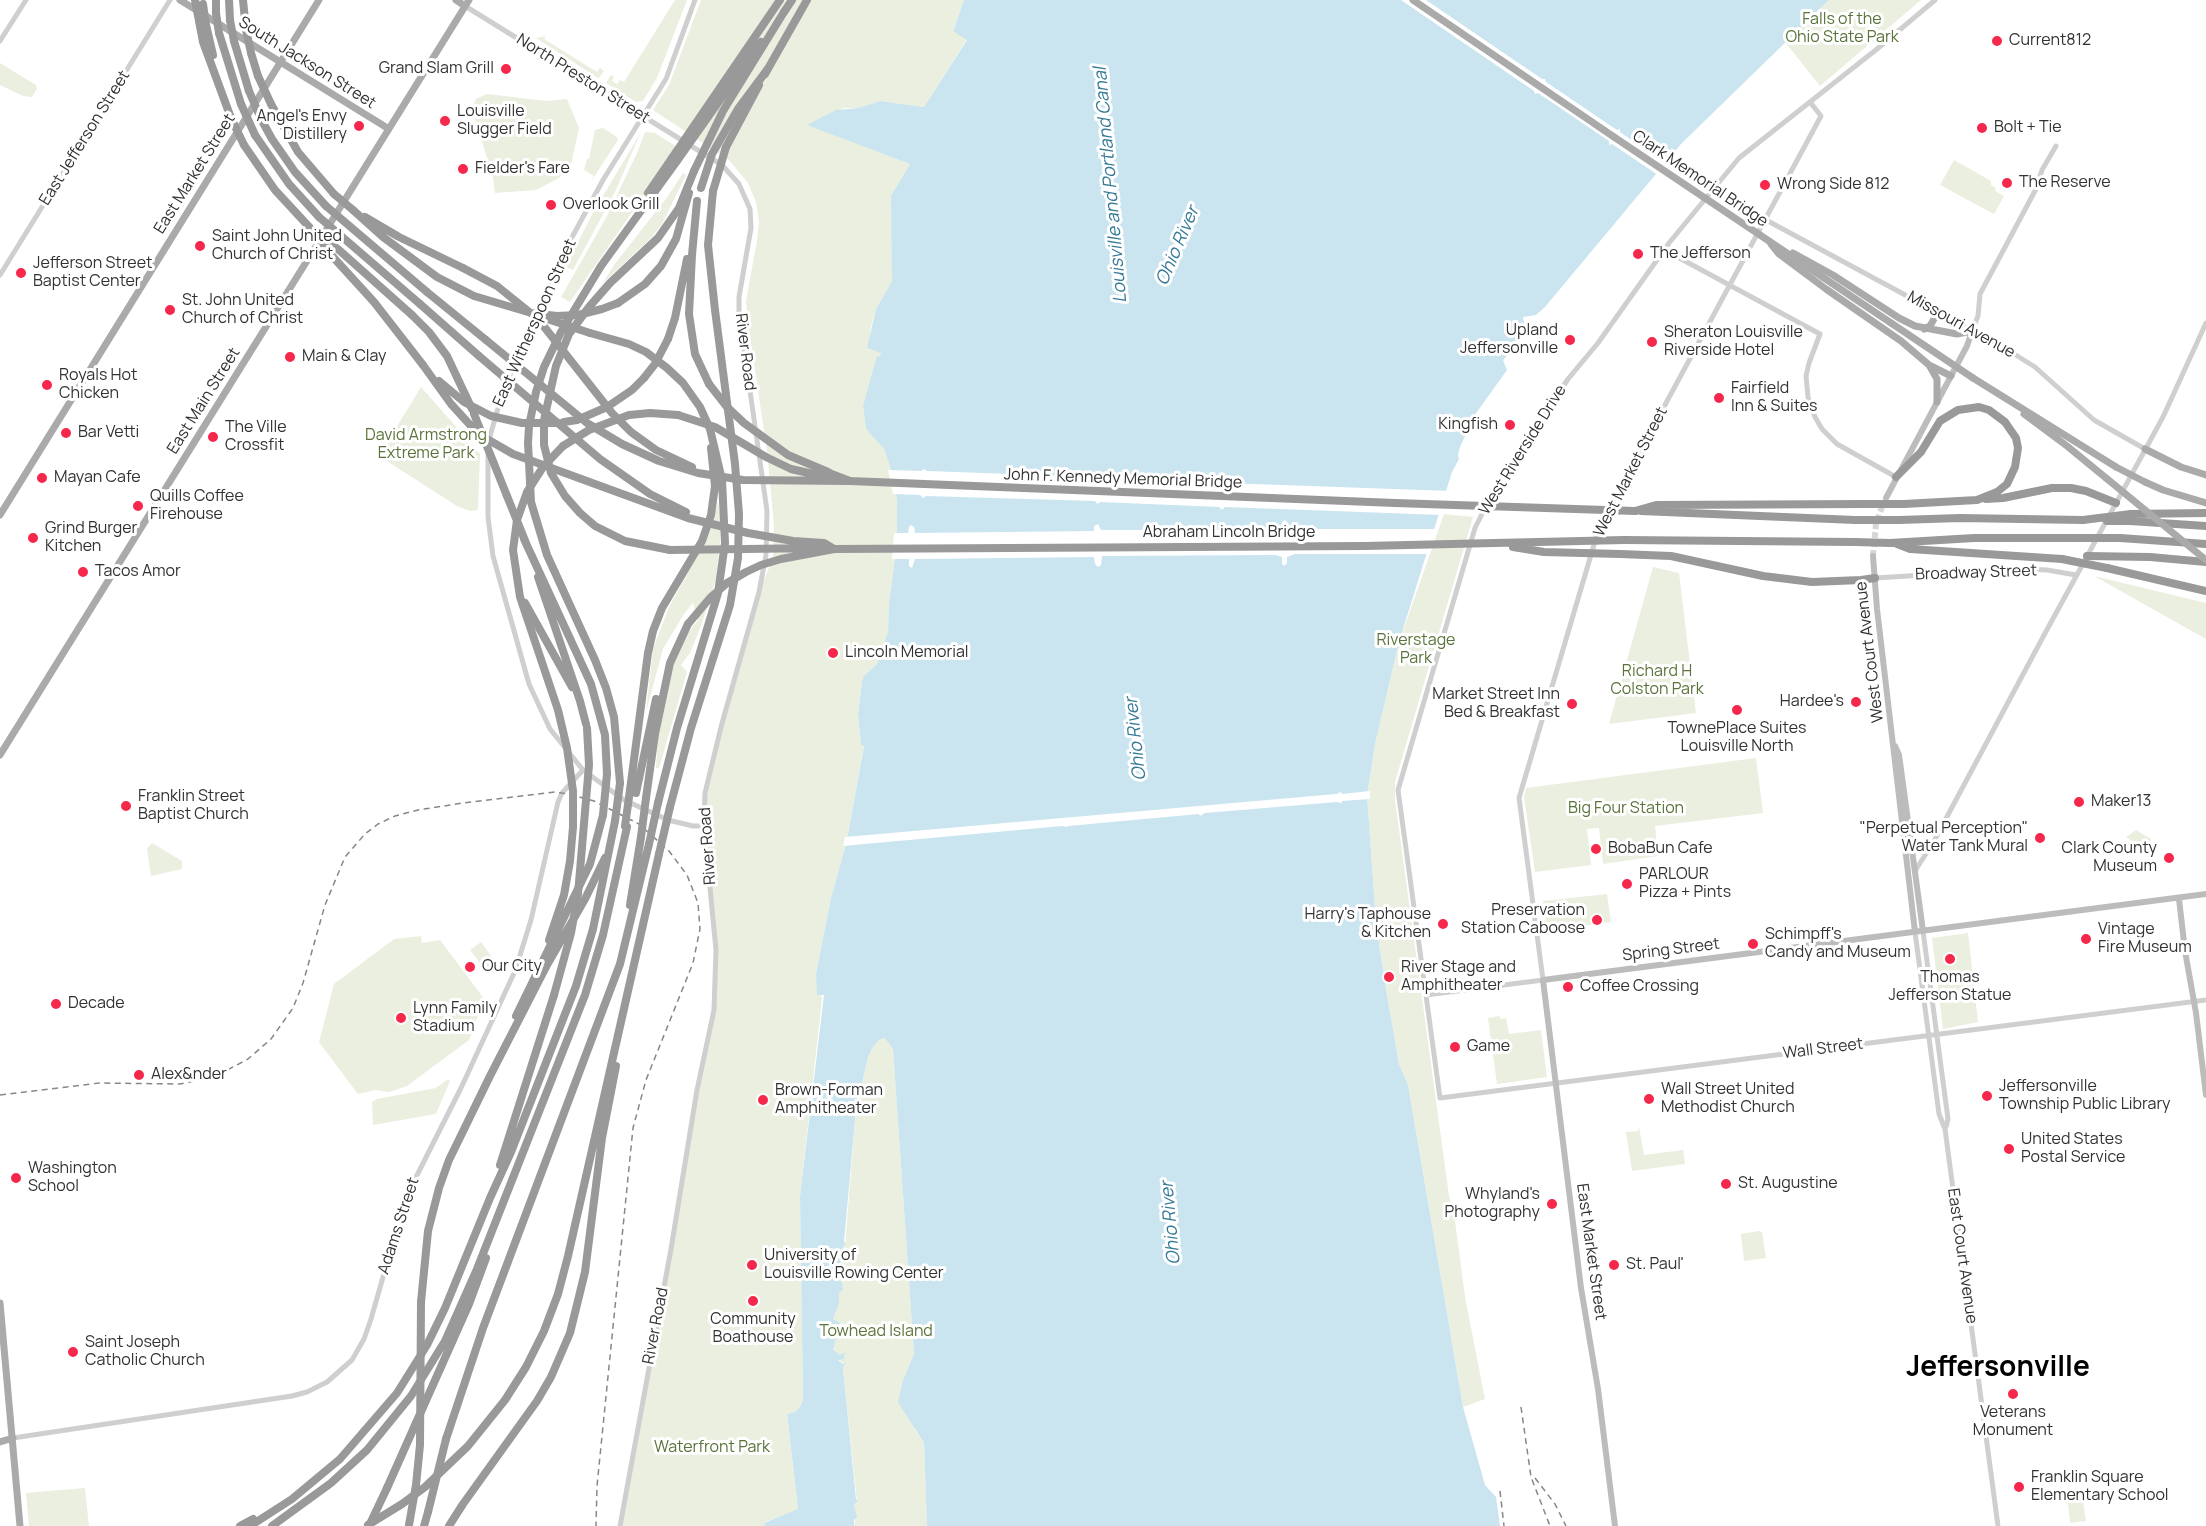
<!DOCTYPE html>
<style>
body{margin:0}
canvas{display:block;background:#fff}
</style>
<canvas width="2206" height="1526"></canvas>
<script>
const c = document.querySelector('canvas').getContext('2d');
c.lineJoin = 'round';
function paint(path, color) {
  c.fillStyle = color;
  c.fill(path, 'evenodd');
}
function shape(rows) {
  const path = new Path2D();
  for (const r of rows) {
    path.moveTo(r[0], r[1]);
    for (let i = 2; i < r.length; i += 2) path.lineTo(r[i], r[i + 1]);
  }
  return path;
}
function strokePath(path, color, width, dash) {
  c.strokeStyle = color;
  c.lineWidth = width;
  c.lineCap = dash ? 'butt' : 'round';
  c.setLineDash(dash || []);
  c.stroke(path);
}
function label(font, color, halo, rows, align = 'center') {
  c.font = font + ' Manrope,sans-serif';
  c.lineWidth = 6;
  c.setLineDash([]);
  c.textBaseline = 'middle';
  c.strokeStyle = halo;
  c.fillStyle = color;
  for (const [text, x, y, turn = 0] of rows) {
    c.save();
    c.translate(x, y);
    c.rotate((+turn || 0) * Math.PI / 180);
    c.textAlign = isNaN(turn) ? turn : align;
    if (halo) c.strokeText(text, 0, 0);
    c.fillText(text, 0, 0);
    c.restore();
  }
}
const green = shape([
 [675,0,687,0,657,78,643,101,636,102,606,83,611,75,614,77,612,81,617,84,620,80,624,82],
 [701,0,964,0,953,30,967,39,924,107,880,101,858,108,844,108,808,125,910,164,892,196,892,281,876,309,871,327,868,348,881,352,863,406,866,429,884,449,890,466,897,501,897,543,889,603,888,632,877,664,867,673,862,681,858,714,861,744,864,745,847,840,831,898,816,974,822,999,800,1196,803,1400,800,1407,795,1412,787,1414,798,1510,765,1522,765,1526,620,1526,714,1010,717,971,704,826,707,778,759,592,773,558,774,526,767,450,748,324,746,301,757,241,759,221,756,202,748,183,730,161,653,110,669,85],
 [1829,0,1921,0,1820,86,1785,42],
 [546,36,544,39,597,72,600,68,604,71,600,77,598,78,536,38],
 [0,63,36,85,37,89,32,97,23,96,0,85],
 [487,94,547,101,567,99,579,128,571,164,559,178,536,190,495,193,493,177,472,110,476,99],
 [603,128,617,137,618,140,590,183,594,176,584,170,587,159,589,159,595,130],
 [641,132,615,192,573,270,565,267,594,211],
 [645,132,655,133,677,147,570,302,561,297,607,216,637,153],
 [1954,160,1991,181,1991,185,1996,188,1995,191,2004,196,1994,214,1940,185],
 [683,173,686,175,662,224,651,238,603,283,614,265,668,196],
 [421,387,480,454,478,510,470,511,457,506,379,456],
 [718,502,721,520,720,540,716,579,701,626,690,653,681,665,687,672,659,768,656,768,658,738,670,671,688,633,698,620,693,603,684,614,663,649,646,712,653,649,669,607,706,541],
 [1444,514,1473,517,1395,782,1395,800,1449,1196,1454,1213,1465,1297,1485,1399,1463,1407,1408,1085,1399,1064,1384,978,1376,922,1367,795,1375,744,1399,642],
 [1653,567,1679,573,1696,713,1609,724],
 [2094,576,2206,603,2206,639],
 [1756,758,1763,813,1655,826,1658,856,1603,864,1599,828,1587,829,1591,865,1535,872,1524,797,1526,788],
 [2136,830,2151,839,2149,844,2147,841,2143,846,2147,849,2142,855,2137,849,2135,843,2126,837],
 [152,843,182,861,182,869,151,876,147,849],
 [1607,894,1611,922,1547,931,1543,901],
 [1968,933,1978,1022,1943,1029,1932,938],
 [421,936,422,943,440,940,485,1000,472,1029,473,1031,469,1040,407,1086,389,1092,375,1090,358,1094,319,1042,334,984,394,939],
 [481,942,497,964,487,972,470,950],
 [1500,1016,1500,1019,1506,1018,1509,1034,1541,1030,1547,1077,1497,1084,1488,1018],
 [886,1038,893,1049,914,1354,903,1380,915,1430,924,1443,927,1526,854,1526,856,1516,854,1505,857,1502,843,1368,845,1365,838,1359,844,1359,843,1357,846,1354,840,1355,833,1348,838,1330,833,1319,839,1304,839,1293,843,1290,841,1283,837,1277,843,1248,845,1246,856,1109,868,1057,873,1047,879,1040],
 [448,1079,450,1081,436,1114,373,1125,372,1102,377,1099,436,1088],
 [1639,1127,1644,1155,1683,1150,1681,1134,1685,1164,1632,1171,1626,1132,1638,1131],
 [1759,1231,1762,1232,1766,1258,1744,1261,1741,1234],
 [85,1488,89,1526,29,1526,26,1493],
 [2083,1501,2086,1521,2070,1523,2068,1503]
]);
const water = shape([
 [964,0,1829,0,1681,144,1545,307,1536,315,1523,317,1525,327,1518,330,1522,342,1508,349,1508,355,1503,360,1507,370,1474,416,1460,447,1458,455,1459,459,1452,472,1399,642,1375,744,1367,795,1376,922,1384,978,1399,1064,1408,1085,1463,1407,1485,1485,1496,1497,1500,1526,927,1526,924,1443,898,1402,903,1380,914,1354,893,1049,885,1038,879,1040,873,1047,868,1057,856,1109,844,1242,846,1243,843,1248,837,1277,842,1283,843,1290,839,1293,839,1304,833,1319,840,1323,833,1349,840,1355,844,1353,846,1354,844,1356,844,1359,838,1360,843,1364,846,1363,843,1368,856,1499,858,1501,854,1505,857,1517,854,1520,854,1526,765,1526,764,1523,798,1509,787,1414,795,1412,800,1407,803,1400,800,1196,824,995,817,995,816,974,831,898,847,840,864,746,861,745,858,714,862,681,864,676,877,664,888,632,889,603,897,543,897,501,890,466,884,449,866,429,863,406,877,356,879,357,881,353,867,348,876,309,892,281,891,196,910,164,807,125,836,110,858,108,880,101,924,107,967,40,953,31]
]);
const pier = shape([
 [1401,0,1426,0,1542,79,1545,79,1546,82,1617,130,1620,129,1620,132,1667,165,1658,175,1612,144,1609,145,1609,141,1538,93,1535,94,1534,91],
 [924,469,927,471,1096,477,1099,474,1102,477,1220,483,1223,480,1226,483,1450,491,1442,515,1225,507,1222,510,1219,507,1101,502,1097,504,1095,501,926,496,923,498,920,495,893,494,888,470,921,471],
 [1285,520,1287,522,1287,529,1438,529,1430,554,1295,554,1287,557,1287,563,1284,566,1282,564,1282,557,1275,555,1102,556,1101,565,1098,567,1095,564,1094,557,915,559,912,568,909,566,909,559,892,559,894,533,908,533,909,527,911,525,914,527,915,533,1094,531,1094,526,1098,524,1101,530,1281,530,1282,522],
 [1370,791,1370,799,1342,801,1342,803,1337,802,1205,813,1200,816,1199,814,1068,826,1067,827,1062,826,843,846,845,837,1336,794,1341,792,1342,794]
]);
const secondaryTunnel = shape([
 [1873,556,1876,524,1884,501]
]);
const tertiary = shape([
 [1935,0,1877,49,1739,158,1669,243,1598,343,1568,379,1494,490,1475,528,1398,790,1440,1098,2206,1000],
 [465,6,722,165,739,184,750,209,751,228,739,297,739,313,767,511,766,555,759,592,721,727,705,793,704,826,716,950,714,1010,697,1090,671,1249,620,1526],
 [0,41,26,0],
 [1766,220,2011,352,2035,367,2094,420,2145,449],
 [1665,248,1672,254,1820,334,1809,363,1806,376,1808,397,1815,417,1822,429,1837,444,1896,477],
 [0,275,170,0],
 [1972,331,1978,316,1980,294,2036,189,2042,170,2056,146],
 [488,443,503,391,570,241,603,180,666,79,695,0],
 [488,452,488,517,493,556,529,684,550,729,583,770,624,800,668,820,693,826,704,826],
 [1875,578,2023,569,2047,570,2076,575],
 [1915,871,1934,841,2043,637,2163,417,2206,323],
 [1923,931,1948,1119,1946,1127],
 [1915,932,1939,1114,1945,1129,1998,1526],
 [1426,995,1543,980,1519,798,1596,538,1605,516,1821,116,1810,102],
 [13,1438,292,1396,307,1392,327,1382,352,1360,364,1339,371,1319,406,1197,461,1088,515,971,531,920,558,802,562,793,583,770]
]);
const secondary = shape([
 [1886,498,1967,346,1972,331],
 [1873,556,1877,609,1915,932],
 [1895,746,1899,755,1923,931],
 [2179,899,2185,951,2196,1013,2206,1095],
 [1615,1526,1598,1389,1581,1288,1543,980,2206,894]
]);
const primary = shape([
 [180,0,389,129],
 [456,0,465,6],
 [1413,0,1614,137],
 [1771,244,1779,254,1826,289,1901,341,1929,365,1951,376],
 [1793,253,1833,275,1899,318,1915,326,1957,334,1972,331],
 [1924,329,1930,326,1934,319,1934,314,1929,308],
 [1929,365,1937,379,1937,402],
 [1973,378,2116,467],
 [2024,414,2067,446,2106,478],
 [2145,449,2181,467,2206,475],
 [2145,482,2163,490,2206,503],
 [0,515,319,0],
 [0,755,469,0],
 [0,1303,20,1526],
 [0,1442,13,1438]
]);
const motorway = shape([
 [216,0,216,13],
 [229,0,230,20],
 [243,0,246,30],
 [784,12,792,0],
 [199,21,203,42,231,118],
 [206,25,213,55],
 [219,33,241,104],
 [234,41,249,91],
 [251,53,258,76],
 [765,74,807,0],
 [271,104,298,152,334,194],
 [261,119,272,139,295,172,326,206],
 [255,135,289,184,319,217],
 [244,145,275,190,312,230],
 [726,147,759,85],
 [648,193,672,158],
 [697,201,692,255,689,314,695,354,709,384],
 [353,210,383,237,437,277,474,296,528,312],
 [365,217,399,237,463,268],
 [333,257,374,302,423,365],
 [427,292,486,340],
 [618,303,645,284,661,266,676,239,689,193],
 [420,304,479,356],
 [412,315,429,332,447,356,472,409],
 [590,333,629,344,646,352,667,368,683,383,700,407,710,429,722,480,725,543,718,593,677,728,658,803],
 [668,339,675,318,687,259],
 [564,422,577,420,607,407,632,390,644,378],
 [563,446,589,430,629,415,650,413,678,415],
 [829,473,850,481,1395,503],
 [1896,477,1921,452,1940,421,1958,410,1979,407,1989,410,2005,422,2016,438,2018,448,2015,467,2007,484,1997,492,1977,500,1904,504],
 [507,496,526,543],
 [1986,499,2003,498,2052,488,2071,488,2086,491,2116,503],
 [1635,511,1656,505,1864,504],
 [1641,511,1855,520],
 [2131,514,2206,513],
 [1899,520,1960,518,2083,520],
 [2130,521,2206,526],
 [2120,538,2206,544],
 [524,539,591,684,605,735,607,774],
 [1624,540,1855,542],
 [1890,543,1974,538,2074,538],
 [1897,544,1910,549,2062,559],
 [834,549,1365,546],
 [670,550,625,541,595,526,580,513,565,496,551,473,544,445,544,420,556,366,569,334,589,307,610,283,658,238,679,208,694,171],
 [1620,554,1671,556,1763,576,1812,582,1861,580,1875,578],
 [2087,556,2150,557,2206,562],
 [2107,568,2206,591],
 [538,577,580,701,586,724],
 [525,603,572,687],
 [620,783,614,717,606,688,595,660,547,555,531,502,528,443,529,426,536,392,544,367,561,332,601,266,677,161],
 [630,790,648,653,653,631,662,608,702,541,711,515,715,486,711,448],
 [636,793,656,699],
 [646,798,655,734,670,663,688,624],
 [670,807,691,728,730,605,738,558,739,514,735,464,715,310,708,245,713,191],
 [630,905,641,837],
 [549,940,564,895,570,861,573,827],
 [516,1016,590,864,603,815],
 [500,1165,554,995],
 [421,1302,428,1231,439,1188,449,1160,490,1076,547,965,585,899,605,858],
 [446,1439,483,1328,620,964,649,844],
 [387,1488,469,1304,486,1258],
 [368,1525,402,1504,425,1487,468,1446,505,1400,526,1367,544,1331,558,1294,568,1256,659,854],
 [240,1526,253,1519],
 [250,1526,292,1499,340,1459,397,1393,427,1345,445,1308,490,1198,511,1152,576,986,593,929,615,821],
 [272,1526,331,1483,367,1450,411,1396,445,1341,477,1269,585,995,603,935,627,827],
 [424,1526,428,1512],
 [449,1526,463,1504,537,1401,551,1377,570,1333,585,1272,602,1138,616,1066]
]);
const rail = shape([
 [0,1095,99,1083,180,1084,216,1076,248,1059,271,1039,293,1008,303,983,325,905,345,857,365,834,378,824,395,816,418,810,463,803,555,792,568,794,594,801,639,824,669,851,687,875,698,903,700,929,693,963,646,1080,633,1128,597,1486,596,1526],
 [1521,1407,1531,1477,1550,1526],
 [1535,1478,1555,1504,1566,1526],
 [1500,1491,1504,1526]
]);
const primaryBridge = shape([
 [1614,137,1973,378],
 [2116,467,2145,482],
 [2106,478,2206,560]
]);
const motorwayBridge = shape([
 [195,0,199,21],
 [203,4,206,25],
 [216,13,219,33],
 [230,20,234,41],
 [246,30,251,53],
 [258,76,271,104],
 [249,91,261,119],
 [241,104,255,135],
 [231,118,244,145],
 [672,158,780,0],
 [677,161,761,42],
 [694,171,723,111,784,12],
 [701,188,712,154,720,140,738,109,767,70],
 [713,191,726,147],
 [334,194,353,210],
 [326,206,427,292],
 [319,217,420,304],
 [312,230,339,250,412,315],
 [318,238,333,257],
 [463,268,497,286,538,319,612,413,631,432,656,450,692,467],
 [531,313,557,316,578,315,602,309,618,303],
 [541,317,590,333],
 [486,340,587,423,622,444,659,461,698,473,743,480,850,481],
 [479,356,600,459,650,494,686,512],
 [423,365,451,404,472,427,487,439,513,454,688,518,748,533,793,541,824,543,834,549],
 [644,378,655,364,668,339],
 [439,381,464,402,491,416,522,423,559,423],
 [709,384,727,407,744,423,788,455,828,472],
 [474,414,507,496],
 [678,415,715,427,766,457,791,469,813,474,829,473],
 [563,446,543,467,527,492,517,520,513,550,520,597,558,710,567,748,573,791,573,827],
 [1395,503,1635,511],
 [1864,504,1904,504],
 [1855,520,1899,520],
 [2083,520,2131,514],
 [2107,521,2130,521],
 [2074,538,2120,538],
 [1855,542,1890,543],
 [1365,546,1624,540],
 [1513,547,1544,552,1620,554],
 [670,550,819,548],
 [2062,559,2107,568],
 [688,624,710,598,727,583,746,572,761,565,781,559,834,549],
 [603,815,607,774],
 [615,821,620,783],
 [625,826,630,790],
 [641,837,646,798],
 [649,844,658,803],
 [659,854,670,807],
 [554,995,571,933,578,894,589,765,587,728],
 [428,1512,446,1439],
 [409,1525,416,1485,420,1445,421,1302],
 [369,1526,387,1488]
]);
const markers = [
 [1997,41,6,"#f5284c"],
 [506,69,6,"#f5284c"],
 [445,121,6,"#f5284c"],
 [359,126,6,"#f5284c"],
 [1982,128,6,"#f5284c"],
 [463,169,6,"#f5284c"],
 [2007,183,6,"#f5284c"],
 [1765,185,6,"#f5284c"],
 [551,205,6,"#f5284c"],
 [200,246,6,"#f5284c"],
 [1638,254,6,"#f5284c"],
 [21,273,6,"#f5284c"],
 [170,310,6,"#f5284c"],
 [1570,340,6,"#f5284c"],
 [1652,342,6,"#f5284c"],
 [290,357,6,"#f5284c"],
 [47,385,6,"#f5284c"],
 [1719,398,6,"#f5284c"],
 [1510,425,6,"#f5284c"],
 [66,433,6,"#f5284c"],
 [213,437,6,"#f5284c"],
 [42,478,6,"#f5284c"],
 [138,506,6,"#f5284c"],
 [33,538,6,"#f5284c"],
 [83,572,6,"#f5284c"],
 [833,653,6,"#f5284c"],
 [1856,702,6,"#f5284c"],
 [1572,704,6,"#f5284c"],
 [1737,710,6,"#f5284c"],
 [2079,802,6,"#f5284c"],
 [126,806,6,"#f5284c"],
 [2040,838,6,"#f5284c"],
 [1596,849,6,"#f5284c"],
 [2169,858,6,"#f5284c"],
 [1627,884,6,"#f5284c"],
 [1597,920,6,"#f5284c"],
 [1443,924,6,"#f5284c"],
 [2086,939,6,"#f5284c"],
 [1753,944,6,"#f5284c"],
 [1950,959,6,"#f5284c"],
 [470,967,6,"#f5284c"],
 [1389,977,6,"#f5284c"],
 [1568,987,6,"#f5284c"],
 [56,1004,6,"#f5284c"],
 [401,1018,6,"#f5284c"],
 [1455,1047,6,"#f5284c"],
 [139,1075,6,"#f5284c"],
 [1987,1096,6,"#f5284c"],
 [1649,1099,6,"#f5284c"],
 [763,1100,6,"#f5284c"],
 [2009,1149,6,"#f5284c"],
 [16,1178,6,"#f5284c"],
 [1726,1184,6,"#f5284c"],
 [1552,1204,6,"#f5284c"],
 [752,1265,6,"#f5284c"],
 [1614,1265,6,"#f5284c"],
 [753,1301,6,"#f5284c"],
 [73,1352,6,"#f5284c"],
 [2013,1394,6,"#f5284c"],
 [2019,1487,6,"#f5284c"]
];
const parkNames = [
 ["Falls of the",1842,20],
 ["Ohio State Park",1842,38],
 ["David Armstrong",426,436],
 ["Extreme Park",426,454],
 ["Riverstage",1416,641],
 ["Park",1416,659],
 ["Richard H",1657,672],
 ["Colston Park",1657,690],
 ["Big Four Station",1626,809],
 ["Towhead Island",876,1332],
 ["Waterfront Park",712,1448]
];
const poiNames = [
 ["Current812",2009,41],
 ["Grand Slam Grill",494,69,"right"],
 ["Louisville",457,112],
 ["Slugger Field",457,130],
 ["Angel's Envy",347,117,"right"],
 ["Distillery",347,135,"right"],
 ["Bolt + Tie",1994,128],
 ["Fielder's Fare",475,169],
 ["The Reserve",2019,183],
 ["Wrong Side 812",1777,185],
 ["Overlook Grill",563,205],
 ["Saint John United",212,237],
 ["Church of Christ",212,255],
 ["The Jefferson",1650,254],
 ["Jefferson Street",33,264],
 ["Baptist Center",33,282],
 ["St. John United",182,301],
 ["Church of Christ",182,319],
 ["Upland",1558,331,"right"],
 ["Jeffersonville",1558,349,"right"],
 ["Sheraton Louisville",1664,333],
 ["Riverside Hotel",1664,351],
 ["Main & Clay",302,357],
 ["Royals Hot",59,376],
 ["Chicken",59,394],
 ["Fairfield",1731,389],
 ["Inn & Suites",1731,407],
 ["Kingfish",1498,425,"right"],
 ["The Ville",225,428],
 ["Crossfit",225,446],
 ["Bar Vetti",78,433],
 ["Mayan Cafe",54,478],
 ["Quills Coffee",150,497],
 ["Firehouse",150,515],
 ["Grind Burger",45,529],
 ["Kitchen",45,547],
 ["Tacos Amor",95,572],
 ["Lincoln Memorial",845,653],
 ["Market Street Inn",1560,695,"right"],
 ["Bed & Breakfast",1560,713,"right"],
 ["Hardee's",1844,702,"right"],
 ["TownePlace Suites",1737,729,"center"],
 ["Louisville North",1737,747,"center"],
 ["Franklin Street",138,797],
 ["Baptist Church",138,815],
 ["Maker13",2091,802],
 ["\"Perpetual Perception\"",2028,829,"right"],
 ["Water Tank Mural",2028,847,"right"],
 ["BobaBun Cafe",1608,849],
 ["Clark County",2157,849,"right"],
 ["Museum",2157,867,"right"],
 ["PARLOUR",1639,875],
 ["Pizza + Pints",1639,893],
 ["Preservation",1585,911,"right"],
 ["Station Caboose",1585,929,"right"],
 ["Harry's Taphouse",1431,915,"right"],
 ["& Kitchen",1431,933,"right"],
 ["Vintage",2098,930],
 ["Fire Museum",2098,948],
 ["Schimpff's",1765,935],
 ["Candy and Museum",1765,953],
 ["Our City",482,967],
 ["River Stage and",1401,968],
 ["Amphitheater",1401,986],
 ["Thomas",1950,978,"center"],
 ["Jefferson Statue",1950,996,"center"],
 ["Coffee Crossing",1580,987],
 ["Decade",68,1004],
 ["Lynn Family",413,1009],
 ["Stadium",413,1027],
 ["Game",1467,1047],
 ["Alex&nder",151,1075],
 ["Jeffersonville",1999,1087],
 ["Township Public Library",1999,1105],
 ["Wall Street United",1661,1090],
 ["Methodist Church",1661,1108],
 ["Brown-Forman",775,1091],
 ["Amphitheater",775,1109],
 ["United States",2021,1140],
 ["Postal Service",2021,1158],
 ["Washington",28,1169],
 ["School",28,1187],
 ["St. Augustine",1738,1184],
 ["Whyland's",1540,1195,"right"],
 ["Photography",1540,1213,"right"],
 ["University of",764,1256],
 ["Louisville Rowing Center",764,1274],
 ["St. Paul'",1626,1265],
 ["Community",753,1320,"center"],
 ["Boathouse",753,1338,"center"],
 ["Saint Joseph",85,1343],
 ["Catholic Church",85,1361],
 ["Veterans",2013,1413,"center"],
 ["Monument",2013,1431,"center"],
 ["Franklin Square",2031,1478],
 ["Elementary School",2031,1496]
];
const streetNames = [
 ["South Jackson Street",307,63,32],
 ["North Preston Street",583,79,32],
 ["East Jefferson Street",85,138,-58],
 ["East Market Street",195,174,-58],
 ["Clark Memorial Bridge",1700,179,34],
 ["East Witherspoon Street",535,323,-66],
 ["Missouri Avenue",1961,325,29],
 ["River Road",745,352,83],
 ["East Main Street",204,401,-58],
 ["West Riverside Drive",1523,450,-58],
 ["West Market Street",1631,472,-63],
 ["John F. Kennedy Memorial Bridge",1123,479,2],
 ["Abraham Lincoln Bridge",1229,533],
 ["Broadway Street",1976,573,-2],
 ["West Court Avenue",1870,652,-97],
 ["River Road",708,846,-94],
 ["Spring Street",1671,950,-7],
 ["Wall Street",1823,1049,-7],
 ["Adams Street",399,1226,-72],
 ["East Market Street",1591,1252,82],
 ["East Court Avenue",1962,1256,82],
 ["River Road",656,1326,-79]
];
const waterNames = [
 ["Louisville and Portland Canal",1111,185,-95],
 ["Ohio River",1178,246,-67],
 ["Ohio River",1136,739,-96],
 ["Ohio River",1171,1223,-95]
];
const townNames = [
 ["Jeffersonville",1998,1368]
];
paint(green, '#eaefdf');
paint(water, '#cae5f0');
paint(pier, '#fff');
strokePath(secondaryTunnel, '#d6d6d6', 6, [6, 3]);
strokePath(tertiary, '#cfcfcf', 5);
strokePath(secondary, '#bcbcbc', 6);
strokePath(primary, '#aaa', 7);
strokePath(motorway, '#999', 8);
strokePath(rail, '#878787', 1.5, [6, 4.5]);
strokePath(primaryBridge, '#aaa', 7);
strokePath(motorwayBridge, '#999', 8);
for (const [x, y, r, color] of markers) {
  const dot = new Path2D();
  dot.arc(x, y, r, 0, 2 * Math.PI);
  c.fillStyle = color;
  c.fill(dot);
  strokePath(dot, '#fff', 2);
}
label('16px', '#5a733a', '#fff', parkNames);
label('16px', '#323232', '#fff', poiNames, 'left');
label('16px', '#323232', '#fff', streetNames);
label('italic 18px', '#357a96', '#fff', waterNames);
label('bold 28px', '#000', '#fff', townNames);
</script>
